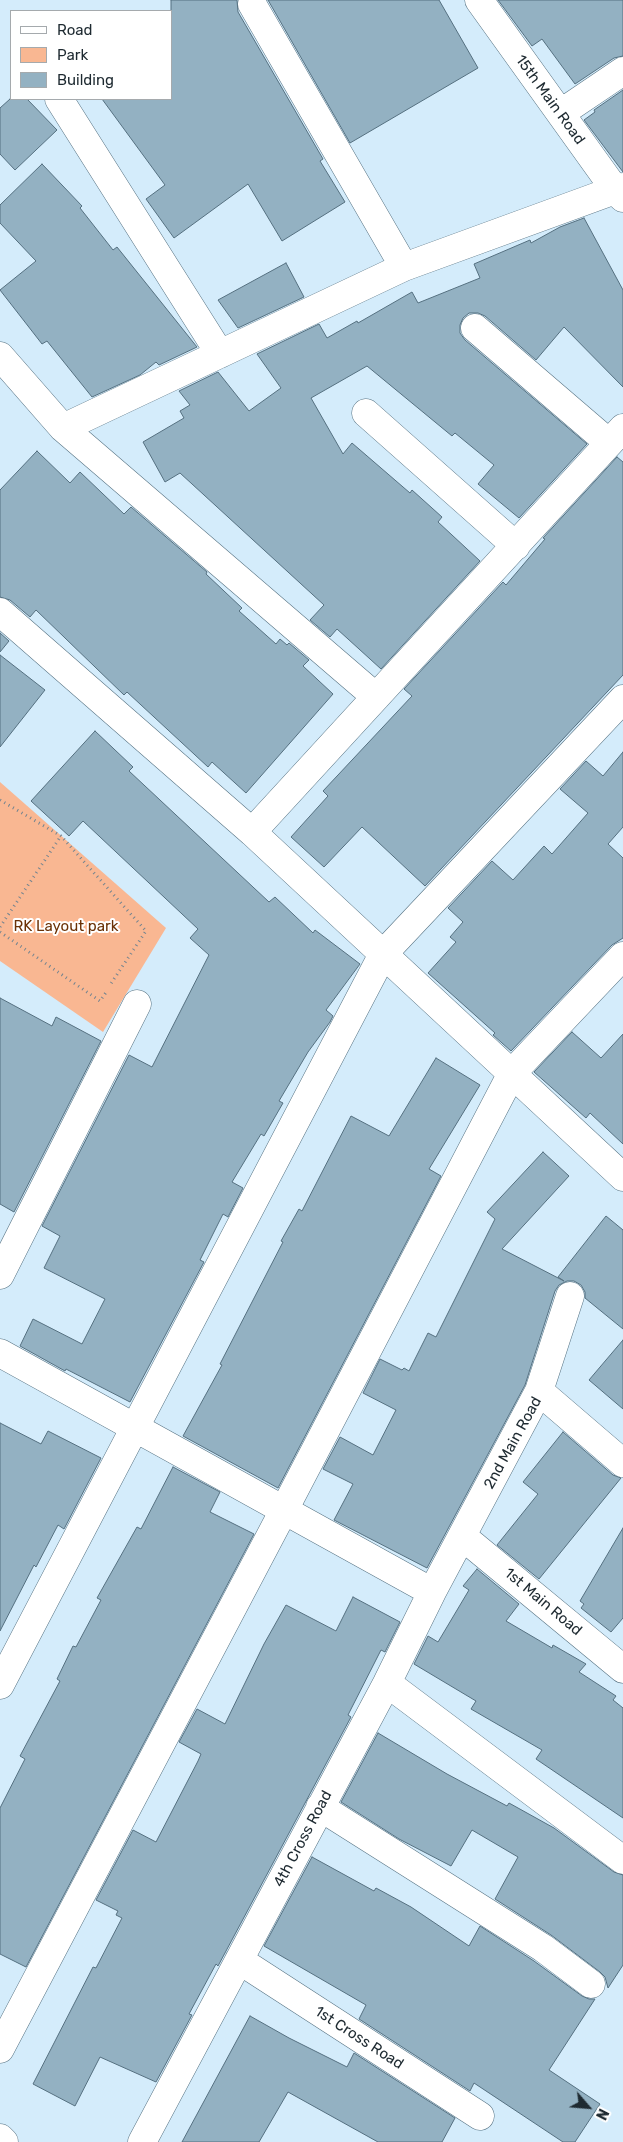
<!DOCTYPE html>
<style>
body{margin:0}
#map{position:relative;width:623px;height:2142px;overflow:hidden;background:#d4ecfb;font-family:Rubik,sans-serif}
canvas{display:block}
.legend{position:absolute;left:10px;top:10px;width:162px;height:90px;box-sizing:border-box;background:#fff;border:1px solid #a5aaad;margin:0;padding:6px 9px;list-style:none;font-size:15px;color:#1e2a31}
.legend li{display:flex;align-items:center;gap:10px;height:25px}
.legend b{width:25px;border:1px solid #a5aaad}
.north{position:absolute;left:563px;top:2082px;width:50px;height:50px;-webkit-text-stroke:4px #fff;paint-order:stroke;rotate:117deg;font-size:14px;font-weight:700;line-height:20px;text-align:center;color:#1e2a31}
.north::after{content:'';display:block;margin:auto;width:18px;height:22px;background:#1e2a31;clip-path:polygon(50% 0,100% 100%,50% 72%,0 100%)}
</style>
<div id="map">
<canvas width="623" height="2142"></canvas>
<ul class="legend">
<li><b style="height:6px;background:#fff"></b>Road</li>
<li><b style="height:14px;background:#f9b792"></b>Park</li>
<li><b style="height:14px;background:#93b1c2"></b>Building</li>
</ul>
<div class="north">N</div>
</div>
<script>
const c = document.querySelector('canvas').getContext('2d');
c.lineJoin = 'round';
function paint(path, color) {
  c.fillStyle = color;
  c.fill(path, 'evenodd');
}
function shape(rows) {
  const path = new Path2D();
  for (const r of rows) {
    path.moveTo(r[0], r[1]);
    for (let i = 2; i < r.length; i += 2) path.lineTo(r[i], r[i + 1]);
  }
  return path;
}
function strokePath(path, color, width, dash) {
  c.strokeStyle = color;
  c.lineWidth = width;
  c.lineCap = dash ? 'butt' : 'round';
  c.setLineDash(dash || []);
  c.stroke(path);
}
function label(font, color, halo, rows, align = 'center') {
  c.font = font + ' Rubik,sans-serif';
  c.lineWidth = 4;
  c.setLineDash([]);
  c.textBaseline = 'middle';
  c.strokeStyle = halo;
  c.fillStyle = color;
  for (const [text, x, y, turn = 0] of rows) {
    c.save();
    c.translate(x, y);
    c.rotate((+turn || 0) * Math.PI / 180);
    c.textAlign = isNaN(turn) ? turn : align;
    if (halo) c.strokeText(text, 0, 0);
    c.fillText(text, 0, 0);
    c.restore();
  }
}
const green = shape([
 [0,782,166,928,103,1032,0,961]
]);
const building = shape([
 [171,0,237,0,238,12,323,159,320,161,345,202,282,241,248,184,174,238,146,199,165,185,102,99,171,99,171,0],
 [268,0,439,0,478,68,350,143,268,0],
 [498,0,623,0,623,56,614,58,575,84,542,39,532,46,498,0],
 [623,90,623,172,584,120,595,112,594,110,623,90],
 [10,99,27,99,57,130,15,170,0,154,0,108,10,99],
 [42,164,82,206,80,208,113,250,117,247,197,347,159,365,156,362,140,375,92,397,47,341,42,344,0,290,36,261,0,223,0,205,42,164],
 [584,218,623,290,623,387,564,327,536,360,485,316,478,313,469,313,463,318,460,325,460,333,465,340,587,444,519,518,478,484,494,465,455,433,452,436,367,366,311,398,343,454,352,443,410,493,412,490,442,517,438,522,480,561,381,669,337,629,330,637,310,620,324,605,180,473,165,482,143,442,184,418,180,411,190,405,179,391,218,372,249,411,281,388,257,354,319,324,327,338,357,321,358,323,412,292,418,303,480,278,474,264,530,240,531,243,560,227,584,218],
 [286,263,304,297,238,328,218,300,286,263],
 [37,451,70,483,80,472,124,514,131,507,207,572,206,574,242,608,239,611,276,644,280,639,287,645,289,643,309,660,303,666,333,694,246,793,212,762,208,767,127,692,124,695,36,610,30,617,10,600,0,597,0,490,37,451],
 [617,457,623,462,623,675,425,886,362,827,324,867,291,837,328,796,323,791,412,696,404,689,503,582,506,585,545,539,543,538,617,457],
 [0,633,9,641,0,652,0,633],
 [0,655,45,690,0,747,0,655],
 [95,731,133,767,129,771,269,902,275,897,313,933,315,930,360,964,326,1010,333,1016,330,1022,308,1052,279,1101,283,1103,264,1136,261,1134,232,1182,243,1188,228,1217,223,1214,200,1260,204,1262,130,1402,66,1369,65,1371,20,1346,33,1319,82,1344,105,1299,44,1268,60,1236,42,1226,129,1055,152,1067,209,955,190,938,198,929,83,821,69,836,31,801,95,731],
 [623,752,623,827,608,844,623,858,623,938,612,945,511,1051,493,1035,495,1033,428,973,456,942,450,937,463,922,448,908,492,861,513,880,544,846,552,854,588,813,560,789,586,761,603,776,623,752],
 [0,998,52,1026,56,1017,101,1041,14,1212,0,1204,0,998],
 [572,1032,601,1058,623,1034,623,1144,590,1113,586,1118,534,1072,572,1032],
 [436,1058,480,1085,429,1169,441,1176,278,1488,183,1436,222,1365,220,1364,283,1242,281,1241,299,1209,302,1211,351,1116,389,1136,436,1058],
 [543,1152,569,1176,502,1249,564,1281,558,1277,606,1216,623,1230,623,1329,585,1298,585,1292,581,1285,574,1281,567,1281,559,1285,555,1291,525,1385,427,1568,334,1520,353,1484,323,1469,340,1437,373,1455,396,1410,363,1393,380,1359,402,1370,404,1368,409,1371,428,1333,436,1337,495,1219,487,1212,543,1152],
 [623,1340,623,1409,589,1380,623,1340],
 [0,1423,41,1444,48,1431,101,1458,64,1529,58,1525,36,1567,34,1565,0,1631,0,1423],
 [563,1432,613,1475,621,1478,539,1579,497,1545,538,1494,523,1482,563,1432],
 [173,1467,220,1492,210,1512,254,1534,26,1967,0,1954,0,1808,25,1759,20,1756,60,1681,57,1679,73,1646,76,1647,101,1600,97,1598,137,1527,141,1529,173,1467],
 [623,1528,623,1618,611,1632,581,1608,584,1604,580,1601,623,1528],
 [477,1569,519,1604,506,1621,552,1648,553,1645,586,1664,579,1672,616,1696,613,1700,623,1708,623,1818,536,1759,542,1750,471,1709,476,1701,414,1664,428,1636,438,1642,469,1590,463,1586,477,1569],
 [353,1597,400,1622,385,1652,381,1650,348,1715,351,1717,218,1966,216,1964,189,2014,192,2015,156,2082,100,2057,75,2106,33,2084,93,1967,96,1968,122,1918,116,1915,118,1911,96,1900,133,1830,156,1842,198,1761,201,1754,179,1742,197,1709,225,1724,264,1644,286,1605,336,1631,353,1597],
 [378,1733,447,1774,507,1806,509,1803,554,1828,614,1872,623,1875,623,1965,608,1988,605,1977,600,1972,551,1935,495,1899,518,1857,472,1830,451,1866,399,1839,341,1802,378,1733],
 [312,1857,374,1891,376,1888,411,1907,469,1946,480,1926,534,1961,582,1996,589,1999,595,1999,549,2070,600,2104,575,2142,563,2142,474,2083,470,2091,359,2019,366,2005,264,1946,312,1857],
 [250,2016,289,2038,347,2067,354,2053,455,2118,442,2142,378,2142,288,2092,259,2142,182,2142,250,2016]
]);
const path = shape([
 [0,800,61,836,146,931,110,985],
 [0,927,61,836],
 [0,932,100,1001,107,991]
]);
const street = shape([
 [479,0,616,191,623,198],
 [252,4,404,267],
 [59,99,220,354],
 [561,113,623,71],
 [475,328,609,443],
 [0,356,63,428,376,697],
 [366,413,516,546],
 [63,428,404,267,623,187],
 [0,612,252,832,623,1177],
 [252,832,623,428],
 [0,1275,137,1004],
 [0,1353,432,1592],
 [539,1391,570,1296],
 [462,1536,623,1669],
 [387,1683,623,1860],
 [0,1685,383,954,623,699],
 [320,1807,543,1948,591,1984],
 [239,1960,480,2116],
 [0,2049,284,1510,512,1073,623,956],
 [142,2142,387,1683,432,1592,539,1391,623,1463]
]);
const secondary = shape([
 [0,2138,4,2142]
]);
const streetNames = [
 ["15th Main Road",550,100,54],
 ["2nd Main Road",513,1443,-61],
 ["1st Main Road",543,1602,40],
 ["4th Cross Road",303,1839,-62],
 ["1st Cross Road",359,2038,33]
];
const parkNames = [
 ["RK Layout park",66,927]
];
paint(green, '#f9b792');
paint(building, '#93b1c2');
strokePath(building, '#557080', 1);
strokePath(street, '#577383', 29);
strokePath(secondary, '#577383', 29);
strokePath(path, '#73848f', 3, [1, 4]);
strokePath(street, '#fff', 28);
strokePath(secondary, '#fff', 28);
label('15px', '#1e2a31', '#fff', streetNames);
label('15px', '#6a3106', '#fff', parkNames);
</script>
